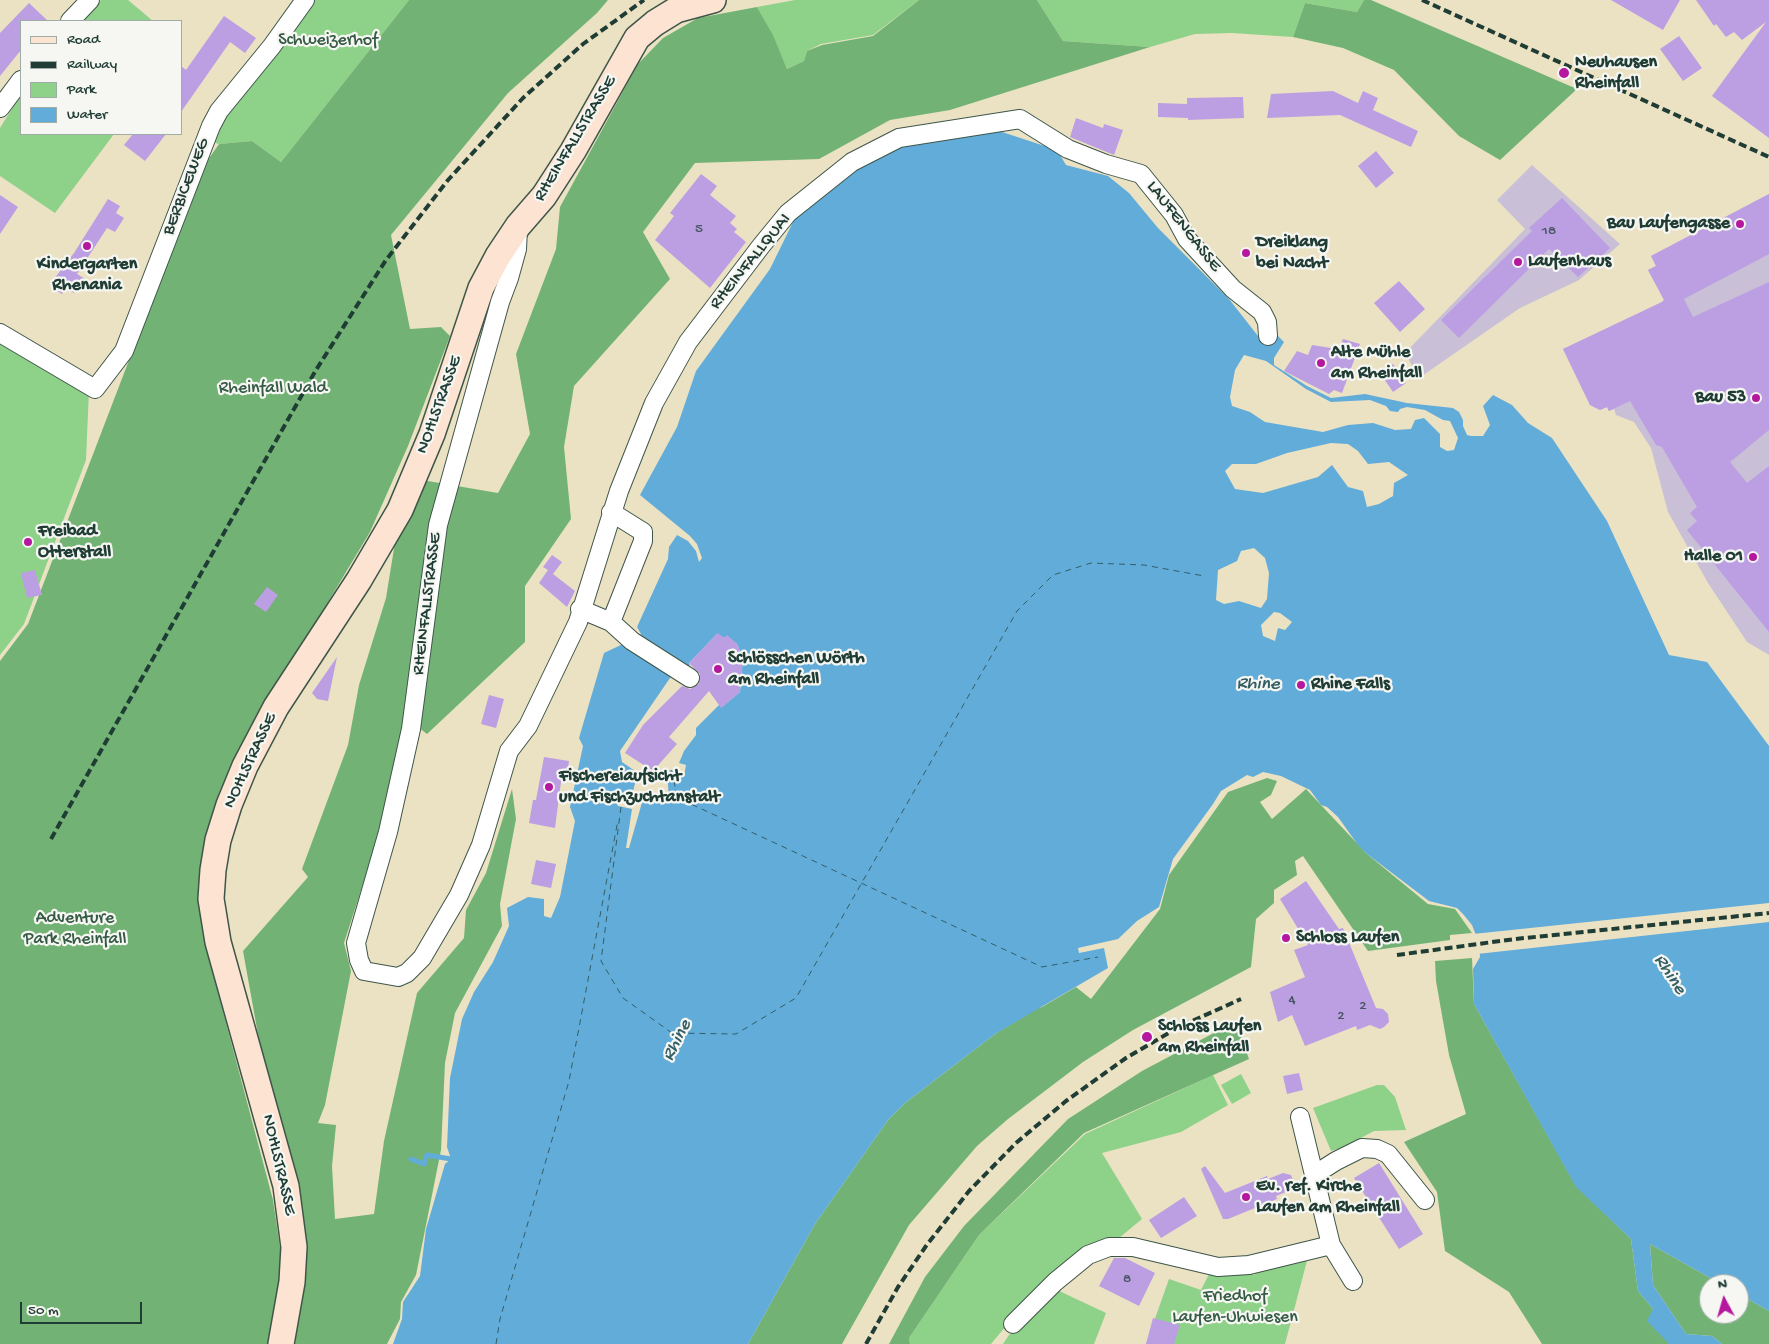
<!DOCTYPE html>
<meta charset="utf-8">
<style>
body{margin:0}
#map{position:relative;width:1769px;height:1344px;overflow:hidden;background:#ebe2c3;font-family:"Gochi Hand",sans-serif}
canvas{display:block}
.legend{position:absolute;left:20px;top:20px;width:162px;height:115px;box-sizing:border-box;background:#f6f6f2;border:1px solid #a0aca6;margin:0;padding:6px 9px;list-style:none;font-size:15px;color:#1f3d34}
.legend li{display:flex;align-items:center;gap:10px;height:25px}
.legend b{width:25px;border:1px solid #a0aca6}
.north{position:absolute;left:1699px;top:1274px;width:50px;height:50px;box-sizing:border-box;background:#f6f6f2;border:1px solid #a0aca6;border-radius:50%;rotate:354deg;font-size:14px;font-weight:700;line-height:20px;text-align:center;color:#1f3d34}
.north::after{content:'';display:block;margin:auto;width:18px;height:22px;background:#b5179e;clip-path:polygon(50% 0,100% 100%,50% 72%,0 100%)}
.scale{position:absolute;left:20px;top:1302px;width:122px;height:22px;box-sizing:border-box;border:2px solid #1f3d34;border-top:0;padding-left:6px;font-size:15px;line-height:18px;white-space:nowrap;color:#1f3d34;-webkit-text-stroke:4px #f6f6f2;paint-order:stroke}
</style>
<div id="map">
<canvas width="1769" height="1344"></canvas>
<ul class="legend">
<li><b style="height:6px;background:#fde3d1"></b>Road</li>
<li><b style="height:6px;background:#1f3d34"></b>Railway</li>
<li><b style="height:14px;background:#8ed189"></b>Park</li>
<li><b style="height:14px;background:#62acda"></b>Water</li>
</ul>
<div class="north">N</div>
<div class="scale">50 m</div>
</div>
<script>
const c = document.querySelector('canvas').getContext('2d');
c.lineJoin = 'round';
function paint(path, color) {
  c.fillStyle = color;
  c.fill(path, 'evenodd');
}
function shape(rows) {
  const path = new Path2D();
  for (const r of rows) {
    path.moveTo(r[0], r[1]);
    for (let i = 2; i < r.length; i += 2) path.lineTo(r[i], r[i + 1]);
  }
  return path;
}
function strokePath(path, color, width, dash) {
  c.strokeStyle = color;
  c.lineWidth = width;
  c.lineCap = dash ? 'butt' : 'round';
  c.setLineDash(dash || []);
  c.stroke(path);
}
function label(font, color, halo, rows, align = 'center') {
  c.font = font + ' "Gochi Hand",sans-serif';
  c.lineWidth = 4.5;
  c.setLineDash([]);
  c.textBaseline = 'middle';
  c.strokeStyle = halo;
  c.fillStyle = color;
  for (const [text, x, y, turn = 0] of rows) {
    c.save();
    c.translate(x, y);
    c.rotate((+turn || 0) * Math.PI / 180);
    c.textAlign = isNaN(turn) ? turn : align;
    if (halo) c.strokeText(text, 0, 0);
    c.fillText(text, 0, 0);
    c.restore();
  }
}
const industrial = shape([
 [1532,165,1620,244,1579,280,1520,308,1419,378,1405,353,1525,229,1497,200],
 [1769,194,1769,655,1747,642,1708,583,1668,512,1651,448,1634,422,1616,415,1614,409,1609,411,1607,407,1600,410,1590,405,1563,349,1662,302,1664,300,1648,270,1656,266,1651,256]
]);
const green = shape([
 [101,0,128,0,153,21,82,21],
 [311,0,409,0,281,162,252,141,219,144,209,141,216,125],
 [795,0,919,0,873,35,821,44,807,51,804,61,787,69,772,34,757,7],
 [1037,0,1364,0,1357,12,1305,3,1293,37,1232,33,1195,34,1150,47,1063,41],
 [21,94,21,134,114,134,55,213,0,176,0,128],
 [0,341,89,390,86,460,24,624,0,655],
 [1241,1074,1251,1093,1232,1104,1221,1085],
 [1213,1075,1228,1105,1181,1132,1102,1153,1142,1219,1119,1238,1095,1242,1035,1291,991,1344,910,1344,909,1338,979,1235,1085,1134],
 [1377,1085,1384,1085,1395,1097,1406,1130,1374,1131,1342,1148,1331,1151,1313,1108],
 [1308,1257,1285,1344,1146,1344,1169,1279,1201,1290,1209,1274,1247,1270,1254,1275,1261,1270],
 [1055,1289,1106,1313,1094,1344,1003,1344,1011,1332]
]);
const forest = shape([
 [409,0,608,0,597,13,508,93,391,235,410,329,441,327,450,336,408,446,370,532,250,732,201,902,212,970,273,1200,284,1275,273,1344,0,1344,0,661,28,624,203,167,219,144,252,141,281,162],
 [919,0,1037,0,1063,41,1150,47,950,110,890,120,819,159,695,163,643,232,670,279,574,386,564,447,571,519,525,586,525,642,427,734,406,718,381,828,344,943,351,971,325,1105,318,1123,336,1125,332,1166,335,1219,374,1214,384,1141,417,993,464,938,466,910,486,873,512,789,516,819,500,904,502,926,455,1013,445,1063,441,1150,416,1275,401,1302,400,1319,387,1344,295,1344,303,1284,243,951,308,877,302,869,348,745,359,685,386,598,397,530,422,480,498,493,530,434,516,354,556,249,560,207,638,64,663,38,698,18,757,7,773,35,787,69,804,61,807,51,822,45,873,36],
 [1364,0,1371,0,1577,89,1500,160,1459,136,1394,70,1343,48,1293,37,1305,3,1357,12],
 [1267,778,1277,781,1271,795,1260,802,1272,819,1306,789,1367,854,1428,904,1455,909,1472,933,1450,935,1450,940,1368,951,1303,856,1295,861,1297,875,1274,890,1274,903,1256,919,1251,967,1133,1030,1083,1062,1008,1119,977,1146,909,1225,842,1344,748,1344,815,1224,888,1120,905,1103,995,1034,1033,1010,1042,1007,1076,987,1091,999,1160,909,1169,875,1228,792],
 [1472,958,1474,1004,1576,1186,1631,1239,1638,1291,1653,1309,1669,1344,1542,1344,1509,1292,1445,1251,1437,1192,1404,1142,1466,1114,1449,1055,1436,981,1435,961],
 [1244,1017,1240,1033,1249,1059,1084,1133,979,1235,909,1338,910,1344,889,1344,925,1277,964,1226,1068,1119,1142,1071],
 [1650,1244,1721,1284,1709,1284,1709,1314,1739,1314,1739,1294,1769,1311,1769,1344,1722,1344,1712,1336,1686,1334,1653,1285]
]);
const water = shape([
 [999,131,1057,150,1066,165,1108,176,1129,193,1158,228,1229,299,1258,336,1264,340,1275,333,1284,342,1274,358,1274,365,1307,386,1331,398,1365,394,1407,403,1453,408,1459,412,1463,420,1463,426,1467,435,1471,436,1483,436,1490,425,1483,406,1493,395,1512,405,1528,423,1552,438,1607,521,1669,655,1707,662,1769,746,1769,1311,1739,1294,1739,1284,1721,1284,1650,1244,1653,1285,1686,1334,1712,1336,1722,1344,1669,1344,1647,1321,1653,1309,1638,1291,1631,1239,1576,1187,1474,1004,1473,969,1480,957,1479,943,1472,925,1463,914,1457,908,1429,901,1367,854,1358,845,1338,817,1327,807,1321,805,1310,790,1281,776,1263,772,1253,777,1247,775,1221,791,1213,804,1173,859,1159,907,1137,921,1118,939,1078,948,1079,953,1104,948,1108,968,995,1034,905,1103,888,1120,815,1224,748,1344,393,1344,402,1319,403,1302,420,1276,426,1229,445,1164,451,1159,447,1147,450,1078,462,1019,474,992,493,962,509,926,507,908,528,897,544,899,544,916,551,918,560,897,575,821,570,807,583,746,579,738,604,653,625,643,633,647,641,634,637,627,668,559,669,547,677,535,688,541,696,551,699,562,702,558,697,544,690,536,640,495,677,427,696,371,770,269,795,218,868,159,904,142],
 [1244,355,1266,361,1306,389,1331,402,1370,400,1386,406,1390,411,1398,412,1400,409,1407,407,1425,410,1443,420,1450,421,1458,438,1454,450,1447,451,1440,447,1440,434,1424,418,1415,420,1411,429,1395,430,1373,423,1348,425,1323,432,1265,422,1250,412,1232,406,1230,397,1235,370],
 [1331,443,1348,444,1358,451,1368,464,1389,462,1408,475,1394,483,1393,496,1379,504,1367,507,1363,491,1348,487,1332,465,1318,477,1263,493,1235,489,1225,471,1232,464,1256,464,1287,453],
 [1254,548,1265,558,1269,573,1267,599,1261,608,1239,601,1224,604,1216,600,1218,570,1237,561,1241,551],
 [1274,612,1280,613,1292,622,1285,630,1278,628,1275,641,1263,636,1261,625],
 [717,634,724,638,727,636,737,644,743,658,740,692,722,707,719,705,696,728,696,735,684,751,679,763,686,765,684,776,679,776,677,770,667,771,669,798,643,799,629,848,626,848,632,809,618,806,616,801,633,791,638,773,622,762,620,751,670,678,690,665,689,663]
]);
const pier = shape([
 [1769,903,1769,922,1477,954,1473,934]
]);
const stream = shape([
 [411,1159,424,1164,427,1155,451,1159,454,1163]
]);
const ferry = shape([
 [671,770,678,798,1042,967,1098,957],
 [621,807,601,961,623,998,672,1033,736,1034,796,998,1017,611,1053,575,1091,563,1144,565,1204,576],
 [496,1344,500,1319,569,1081,618,820]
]);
const building = shape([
 [1611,0,1680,0,1663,30],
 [1696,0,1769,0,1769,138,1712,96,1766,22,1742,40,1734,32,1726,37,1716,24,1714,26],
 [29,3,48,21,21,21,21,50,0,76,0,33],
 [224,16,256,38,245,53,230,42,181,112,181,66,186,70],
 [1679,36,1702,68,1683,81,1660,49],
 [1333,91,1358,103,1363,91,1378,98,1373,110,1418,131,1411,147,1340,115,1267,118,1271,94],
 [1243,97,1244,118,1188,120,1188,118,1158,117,1158,103,1187,104,1187,98],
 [1076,118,1103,128,1104,124,1123,130,1114,155,1070,137],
 [133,134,166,134,145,161,124,145],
 [1376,151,1394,173,1376,188,1358,166],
 [701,174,717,186,710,195,736,216,730,223,737,229,734,232,746,242,710,288,655,240,674,216,670,213],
 [1769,194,1769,254,1684,299,1693,317,1769,282,1769,430,1730,462,1747,483,1769,466,1769,632,1687,530,1697,521,1690,513,1697,507,1662,447,1656,445,1630,401,1609,411,1607,407,1600,410,1590,405,1563,349,1662,302,1664,300,1648,270,1656,266,1651,256],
 [0,195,18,207,0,234],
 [1562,198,1610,248,1578,277,1549,249,1459,338,1441,320,1532,231,1529,228],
 [108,199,120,206,116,213,124,218,115,232,107,228,77,274,85,279,74,293,66,288,62,294,51,287,55,280,54,279,74,253],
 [1399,281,1425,309,1400,332,1374,303],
 [1343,339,1360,344,1342,393,1334,390,1329,394,1284,371,1297,351,1308,355,1312,345,1331,348,1333,344,1340,346],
 [1393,364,1406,383,1393,392,1380,373],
 [552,555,562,562,553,574,575,591,567,607,539,583,548,570,543,567],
 [35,570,42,595,27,598,21,573],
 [267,587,278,595,266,612,254,604],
 [718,633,724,638,727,635,737,644,743,658,740,692,721,708,709,691,669,737,677,744,653,771,625,753,643,725,682,686,690,689,699,684,700,674,689,663],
 [337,657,328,701,317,699,312,693],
 [489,695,504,699,496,728,481,724],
 [544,757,569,761,567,775,562,774,555,828,529,823,533,800,536,800],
 [536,860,556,864,551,888,531,884],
 [1306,881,1339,929,1343,928,1376,1008,1383,1009,1388,1014,1389,1022,1384,1027,1380,1029,1370,1025,1357,1030,1356,1026,1305,1046,1292,1015,1278,1022,1270,992,1305,977,1294,950,1308,945,1280,899],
 [1299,1073,1303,1090,1287,1094,1283,1076],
 [1379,1163,1423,1234,1399,1249,1354,1178],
 [1205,1166,1225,1193,1267,1176,1268,1179,1283,1173,1291,1175,1294,1182,1291,1190,1276,1196,1277,1199,1228,1219,1223,1219,1201,1169],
 [1184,1197,1197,1216,1161,1238,1149,1220],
 [1114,1258,1125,1258,1155,1273,1139,1306,1099,1286],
 [1153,1318,1180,1325,1174,1344,1146,1344]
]);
const street = shape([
 [70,21,90,0],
 [0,108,21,80],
 [518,229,517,249,509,278,500,302,438,525,411,729,388,832,356,943,359,960,364,971,398,977,407,973,422,958,459,895,481,845,509,751,528,726,578,622,619,491,654,403,688,342,761,246,788,213,852,162,899,138,1020,119,1068,149,1106,164,1141,174,1174,215,1187,239,1233,289,1262,312,1267,322,1268,336],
 [0,333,95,389,124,351,211,126,219,111,272,46,305,0],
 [580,609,611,622,643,541,643,532,611,512],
 [611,622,632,641,690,678],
 [1300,1117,1331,1245,1353,1281],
 [1314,1175,1336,1161,1362,1148,1377,1149,1388,1154,1425,1200],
 [1013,1324,1055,1282,1088,1255,1109,1247,1133,1247,1218,1267,1249,1265,1331,1245]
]);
const secondary = shape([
 [281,1344,292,1282,294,1247,286,1186,218,942,211,899,213,870,218,840,229,805,245,766,276,707,359,580,400,510,432,434,481,288,498,256,518,226,544,196,573,151,637,38,655,23,676,10,713,0]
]);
const rail = shape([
 [1422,0,1769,157],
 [51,839,316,370,386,260,448,180,523,98,583,44,644,0],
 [1397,955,1515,939,1769,913],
 [866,1344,898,1287,926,1246,969,1191,1016,1143,1066,1101,1126,1058,1179,1027,1241,999]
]);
const markers = [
 [1564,73,6,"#b5179e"],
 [1740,224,5,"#b5179e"],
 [87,246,5,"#b5179e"],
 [1246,253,5,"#b5179e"],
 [1518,262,5,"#b5179e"],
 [1321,363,5,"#b5179e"],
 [1756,398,5,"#b5179e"],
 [28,542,5,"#b5179e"],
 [1753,557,5,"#b5179e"],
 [718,669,5,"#b5179e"],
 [1301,685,5,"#b5179e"],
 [549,787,5,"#b5179e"],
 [1286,938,5,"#b5179e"],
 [1147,1037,6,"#b5179e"],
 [1246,1197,5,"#b5179e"]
];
const numberNames = [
 ["5",699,230],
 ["18",1549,232],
 ["4",1292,1001],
 ["2",1363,1007],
 ["2",1341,1017],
 ["8",1127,1280]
];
const parkNames = [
 ["Schweizerhof",328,41],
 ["Rheinfall Wald",273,389],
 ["Adventure",75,919],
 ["Park Rheinfall",75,940],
 ["Friedhof",1235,1297],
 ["Laufen-Uhwiesen",1235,1318]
];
const poiNames = [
 ["Neuhausen",1575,63],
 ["Rheinfall",1575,84],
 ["Bau Laufengasse",1730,224,"right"],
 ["Dreiklang",1256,243],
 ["bei Nacht",1256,264],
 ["Laufenhaus",1528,262],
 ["Kindergarten",87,265,"center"],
 ["Rhenania",87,286,"center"],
 ["Alte Mühle",1331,353],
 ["am Rheinfall",1331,374],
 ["Bau 53",1746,398,"right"],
 ["Freibad",38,532],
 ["Otterstall",38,553],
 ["Halle 01",1743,557,"right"],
 ["Schlösschen Wörth",728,659],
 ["am Rheinfall",728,680],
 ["Rhine Falls",1311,685],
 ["Fischereiaufsicht",559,777],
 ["und Fischzuchtanstalt",559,798],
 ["Schloss Laufen",1296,938],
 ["Schloss Laufen",1158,1027],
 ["am Rheinfall",1158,1048],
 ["Ev. ref. Kirche",1256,1187],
 ["Laufen am Rheinfall",1256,1208]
];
const streetNames = [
 ["RHEINFALLSTRASSE",576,139,-59],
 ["BERBICEWEG",187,187,-69],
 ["LAUFENGASSE",1183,227,52],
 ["RHEINFALLQUAI",751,262,-51],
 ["NOHLSTRASSE",440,405,-70],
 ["RHEINFALLSTRASSE",428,604,-83],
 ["NOHLSTRASSE",251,761,-65],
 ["NOHLSTRASSE",278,1165,77]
];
const waterNames = [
 ["Rhine",1258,685,1],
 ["Rhine",1669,975,57],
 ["Rhine",678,1041,-63]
];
paint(industrial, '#c9bfd7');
paint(green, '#8ed189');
paint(forest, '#72b375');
paint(water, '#62acda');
paint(pier, '#ebe2c3');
strokePath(stream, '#62acda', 5);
strokePath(ferry, '#335e66', 1, [6, 5]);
paint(building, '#bc9ee3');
strokePath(street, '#3e5649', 20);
strokePath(secondary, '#3e5649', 28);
strokePath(street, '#fff', 18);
strokePath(secondary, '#fde3d1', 25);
strokePath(rail, '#1f3d34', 4, [8, 4]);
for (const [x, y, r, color] of markers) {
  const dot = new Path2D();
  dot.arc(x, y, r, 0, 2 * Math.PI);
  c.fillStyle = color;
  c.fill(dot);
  strokePath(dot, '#f6f6f2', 2);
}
label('15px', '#465560', null, numberNames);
label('18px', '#355b45', '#f6f6f2', parkNames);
label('bold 18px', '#1f3d34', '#f6f6f2', poiNames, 'left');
label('18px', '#1f3d34', '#f6f6f2', streetNames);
label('italic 19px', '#335e66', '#f6f6f2', waterNames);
</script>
